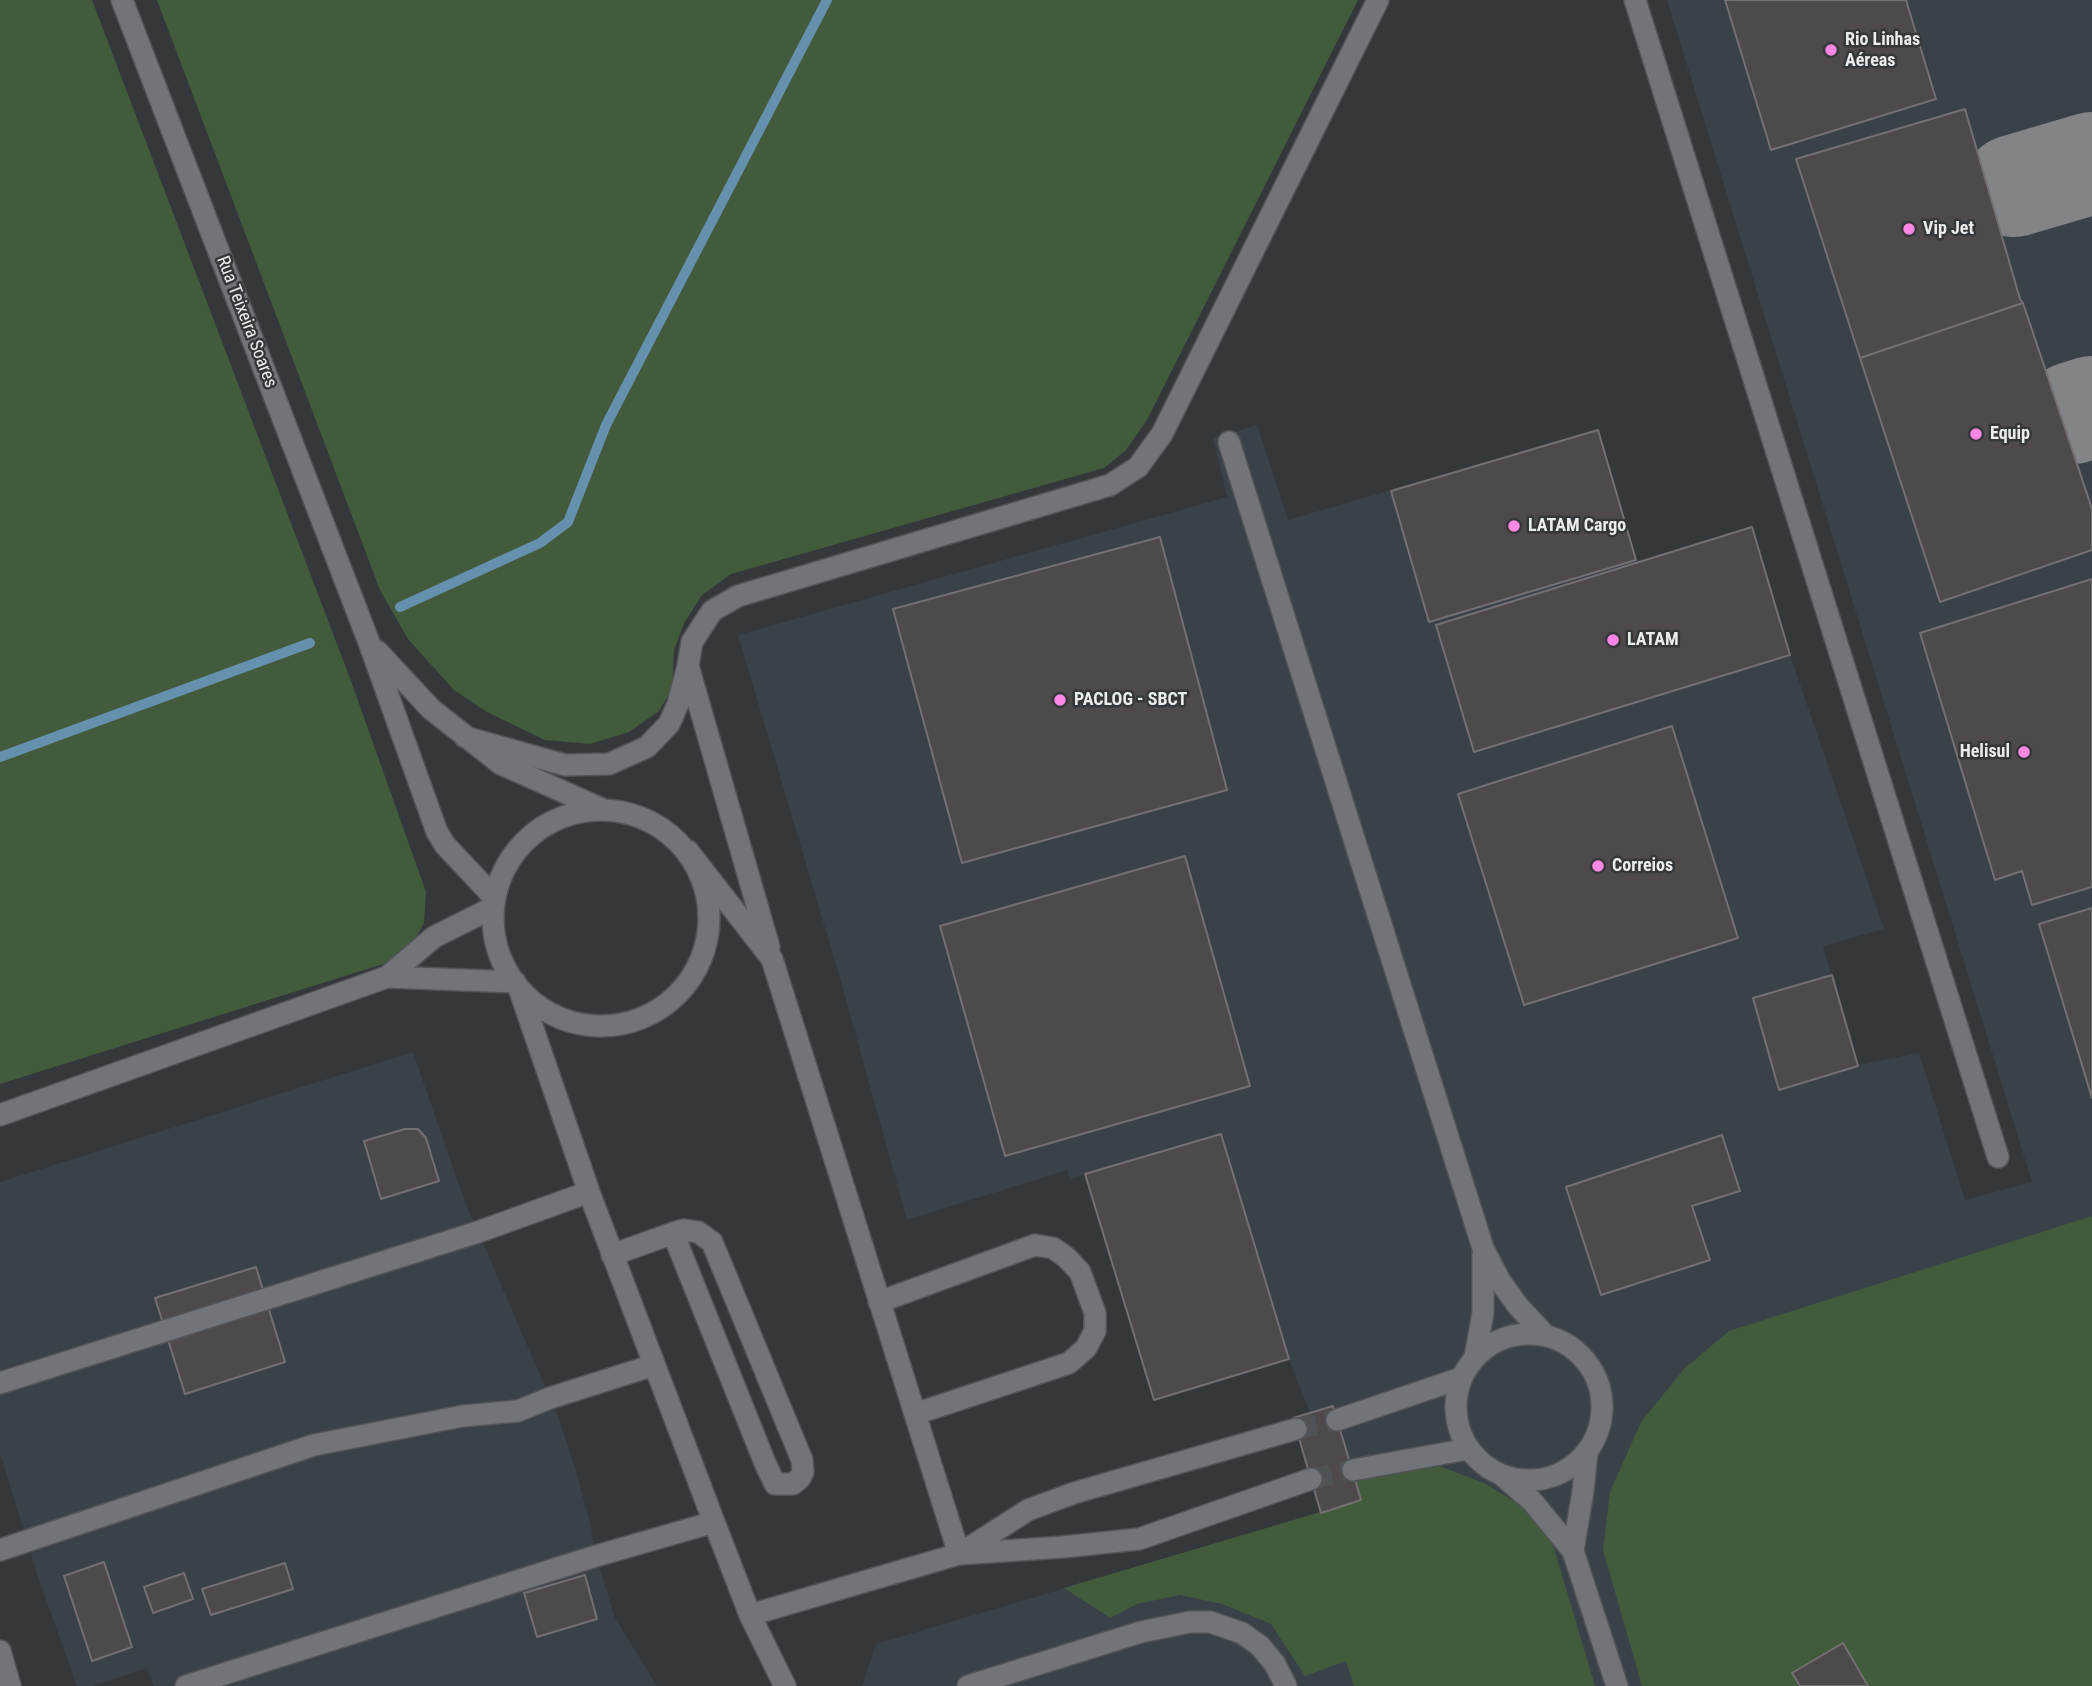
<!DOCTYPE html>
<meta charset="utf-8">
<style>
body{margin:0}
canvas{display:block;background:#34383b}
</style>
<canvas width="2092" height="1686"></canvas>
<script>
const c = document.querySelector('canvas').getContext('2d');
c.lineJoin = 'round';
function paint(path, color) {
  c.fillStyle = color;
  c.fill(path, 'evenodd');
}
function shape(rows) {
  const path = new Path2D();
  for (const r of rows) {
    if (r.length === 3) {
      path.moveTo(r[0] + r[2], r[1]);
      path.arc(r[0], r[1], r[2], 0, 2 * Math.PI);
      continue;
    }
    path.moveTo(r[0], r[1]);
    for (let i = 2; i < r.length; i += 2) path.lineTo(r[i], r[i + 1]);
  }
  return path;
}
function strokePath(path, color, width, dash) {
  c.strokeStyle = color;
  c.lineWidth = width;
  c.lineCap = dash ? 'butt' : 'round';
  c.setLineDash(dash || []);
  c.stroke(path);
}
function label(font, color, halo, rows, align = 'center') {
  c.font = font + ' "Roboto Condensed",sans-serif';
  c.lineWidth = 5;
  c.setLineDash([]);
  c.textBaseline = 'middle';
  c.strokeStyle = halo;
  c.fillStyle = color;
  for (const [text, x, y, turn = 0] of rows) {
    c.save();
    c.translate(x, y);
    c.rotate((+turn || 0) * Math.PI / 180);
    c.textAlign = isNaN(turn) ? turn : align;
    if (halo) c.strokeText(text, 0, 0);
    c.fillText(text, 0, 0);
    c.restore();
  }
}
const built = shape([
 [1667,0,2092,0,2092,1686,862,1686,876,1644,1340,1507,1310,1413,1289,1359,1154,1400,1085,1174,1070,1180,1067,1170,907,1220,840,978,738,635,1227,497,1213,438,1257,425,1288,520,1598,430,1636,560,1643,561,1752,527,1790,655,1884,929,1823,946,1858,1065,1919,1053,1965,1200,2032,1182],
 [413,1052,463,1197,559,1419,575,1468,590,1522,596,1556,615,1618,657,1686,154,1686,147,1668,92,1686,77,1686,39,1580,0,1453,0,1182]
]);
const green = shape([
 [0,0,92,0,351,681,426,892,424,923,412,944,399,959,0,1084],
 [157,0,1358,0,1147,420,1126,450,1104,468,731,574,702,595,684,623,674,650,672,689,659,711,629,732,590,744,545,740,487,712,454,690,408,639,380,590],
 [2092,1216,2092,1686,1642,1686,1603,1550,1610,1492,1641,1422,1684,1369,1729,1331],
 [1432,1463,1484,1483,1536,1515,1553,1545,1595,1686,1354,1686,1346,1661,1305,1676,1271,1624,1222,1604,1180,1595,1137,1604,1110,1618,1064,1588,1361,1500,1354,1477]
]);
const stream = shape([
 [400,607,540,543,568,522,606,425,827,0],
 [0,757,310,643]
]);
const taxiway = shape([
 [2014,186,2092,163],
 [2073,413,2092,407]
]);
const building = shape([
 [1725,0,1906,0,1936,99,1771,150,1725,0],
 [1965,109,2020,299,2023,303,1860,358,1796,159,1965,109],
 [2023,303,2092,509,2092,550,1940,602,1860,358,2023,303],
 [1598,430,1636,560,1429,622,1391,491,1598,430],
 [1752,527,1790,655,1474,752,1436,625,1752,527],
 [1160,537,1227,790,962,863,893,609,1160,537],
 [2092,579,2092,887,2032,905,2022,871,1995,880,1920,633,2092,579],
 [1672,726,1738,938,1524,1005,1458,794,1672,726],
 [1185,856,1250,1086,1005,1156,940,926,1185,856],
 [2092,908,2092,1098,2039,924,2092,908],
 [1832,975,1858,1066,1779,1090,1753,998,1832,975],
 [405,1129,418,1129,426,1138,439,1181,381,1199,364,1141,405,1129],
 [1221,1134,1289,1359,1154,1400,1085,1174,1221,1134],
 [1722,1135,1740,1191,1692,1206,1710,1260,1601,1295,1566,1187,1722,1135],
 [256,1267,285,1362,185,1394,155,1298,256,1267],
 [1333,1406,1361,1500,1321,1513,1293,1418,1333,1406],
 [104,1562,132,1647,92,1661,64,1576,104,1562],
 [285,1563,293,1589,211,1615,202,1589,285,1563],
 [184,1573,193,1599,153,1613,144,1587,184,1573],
 [585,1575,597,1619,537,1637,524,1593,585,1575],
 [1843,1643,1868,1686,1800,1686,1792,1673,1843,1643]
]);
const minorTunnel = shape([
 [1296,1429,1337,1420],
 [1311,1479,1353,1470]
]);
const minor = shape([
 [122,0,370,645,437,832,445,845,492,895],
 [1635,0,1998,1157],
 [1229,442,1483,1248,1500,1281,1518,1306,1546,1336],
 [377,651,431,709,501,764,602,809],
 [688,666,769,947],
 [465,737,565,765,609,764,647,747,669,724,678,704,688,666,692,642,712,611,738,596,1110,485,1138,467,1162,434,1378,0],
 [601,918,108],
 [688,851,772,959,959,1554],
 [387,977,515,982],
 [520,991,589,1192,714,1522,750,1615,785,1686],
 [0,1115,387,977,434,937,490,909],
 [612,1255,665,1236,673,1233,683,1230,698,1232,712,1242,802,1460,803,1472,800,1478,793,1484,775,1484,765,1463,673,1233],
 [879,1302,1035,1245,1053,1248,1066,1257,1080,1272,1095,1313,1095,1331,1086,1348,1069,1363,915,1414],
 [1529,1407,73],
 [1475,1357,1483,1313,1483,1254],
 [0,1383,478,1232,589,1192],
 [1337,1420,1461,1378],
 [1353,1470,1468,1449],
 [1504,1477,1532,1501,1573,1551,1617,1686],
 [0,1550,314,1445,463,1416,518,1411,550,1398,654,1365],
 [1573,1551,1583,1491,1587,1452],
 [961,1553,1028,1510,1074,1493,1296,1429],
 [750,1615,959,1554,1063,1547,1139,1539,1311,1479],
 [0,1651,10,1686],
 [186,1686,596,1556,714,1522],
 [968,1686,1141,1632,1190,1622,1210,1622,1242,1633,1260,1646,1275,1664,1286,1686]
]);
const markers = [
 [1831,50,7,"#fc86e3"],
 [1909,229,7,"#fc86e3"],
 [1976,434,7,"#fc86e3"],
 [1514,526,7,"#fc86e3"],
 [1613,640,7,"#fc86e3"],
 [1060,700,7,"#fc86e3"],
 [2024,752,7,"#fc86e3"],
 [1598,866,7,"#fc86e3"]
];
const poiNames = [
 ["Rio Linhas",1845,40],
 ["Aéreas",1845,61],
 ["Vip Jet",1923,229],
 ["Equip",1990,434],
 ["LATAM Cargo",1528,526],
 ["LATAM",1627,640],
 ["PACLOG - SBCT",1074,700],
 ["Helisul",2010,752,"right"],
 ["Correios",1612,866]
];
const streetNames = [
 ["Rua Teixeira Soares",246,322,69]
];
paint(built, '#394149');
paint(green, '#435b3d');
strokePath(stream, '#6591ae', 10);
strokePath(taxiway, '#828488', 102);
paint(building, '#4e494b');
strokePath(building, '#746f72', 2);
strokePath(minorTunnel, '#4f5356', 21, [21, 10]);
strokePath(minor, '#525457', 24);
strokePath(minor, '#717579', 21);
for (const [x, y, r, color] of markers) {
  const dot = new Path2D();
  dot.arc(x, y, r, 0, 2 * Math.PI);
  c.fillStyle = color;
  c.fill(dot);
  strokePath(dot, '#34383b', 2.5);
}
label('bold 18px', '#eaecee', '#34383b', poiNames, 'left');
label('18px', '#eaecee', '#34383b', streetNames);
</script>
